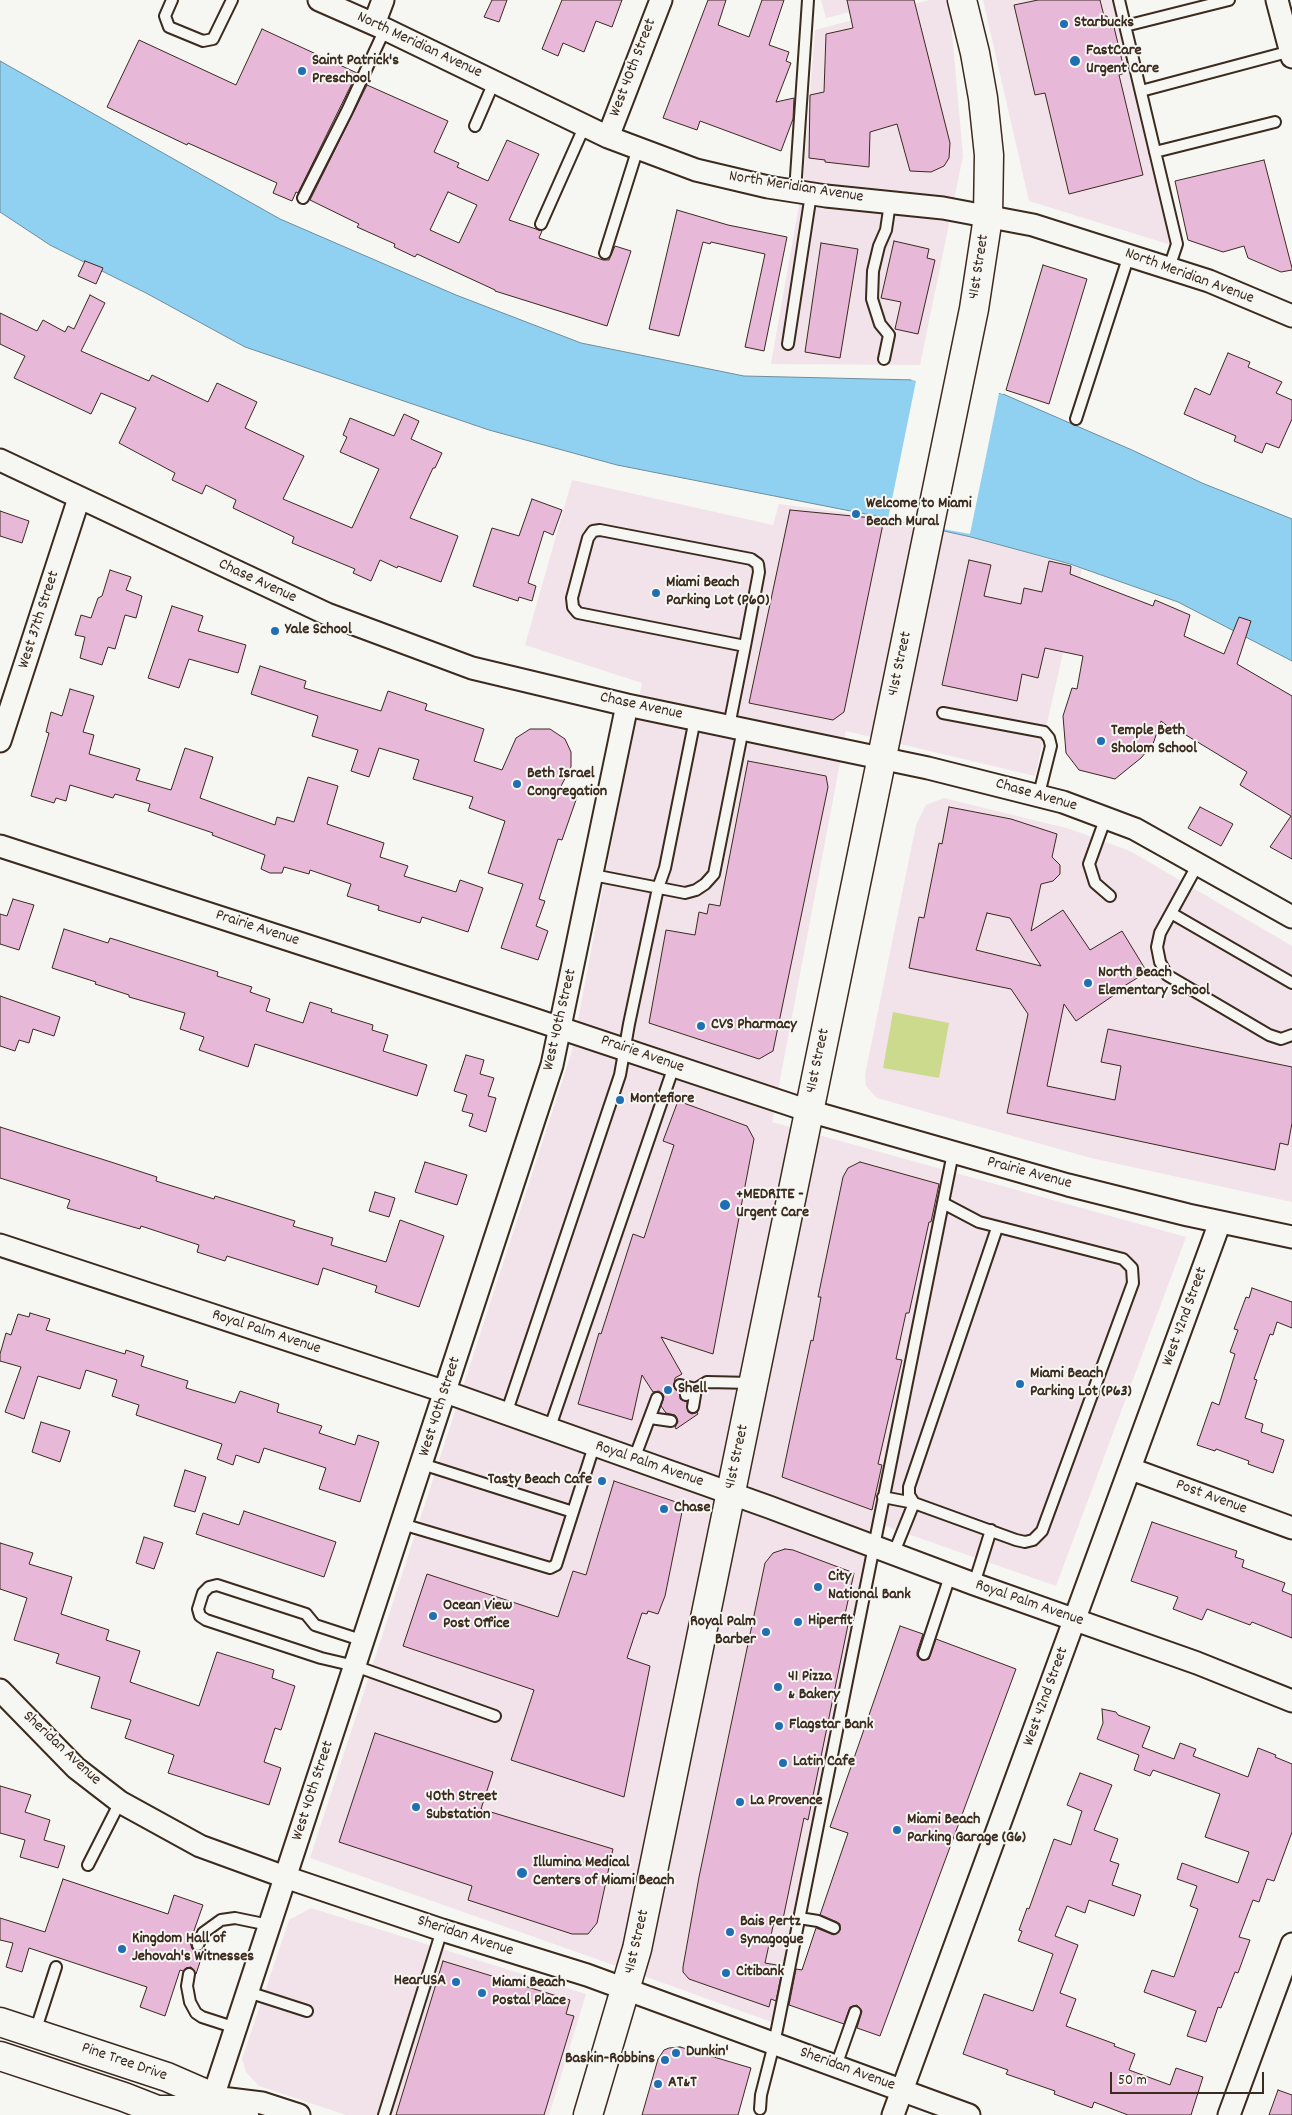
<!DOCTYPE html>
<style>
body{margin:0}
#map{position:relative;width:1292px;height:2115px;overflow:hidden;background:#f6f6f2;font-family:Dekko,sans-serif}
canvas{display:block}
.scale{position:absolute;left:1110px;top:2072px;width:154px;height:22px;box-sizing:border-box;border:2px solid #3b2a1e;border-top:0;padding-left:6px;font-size:15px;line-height:18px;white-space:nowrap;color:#3b2a1e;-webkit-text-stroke:4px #f6f6f2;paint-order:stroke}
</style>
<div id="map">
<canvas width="1292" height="2115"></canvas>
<div class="scale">50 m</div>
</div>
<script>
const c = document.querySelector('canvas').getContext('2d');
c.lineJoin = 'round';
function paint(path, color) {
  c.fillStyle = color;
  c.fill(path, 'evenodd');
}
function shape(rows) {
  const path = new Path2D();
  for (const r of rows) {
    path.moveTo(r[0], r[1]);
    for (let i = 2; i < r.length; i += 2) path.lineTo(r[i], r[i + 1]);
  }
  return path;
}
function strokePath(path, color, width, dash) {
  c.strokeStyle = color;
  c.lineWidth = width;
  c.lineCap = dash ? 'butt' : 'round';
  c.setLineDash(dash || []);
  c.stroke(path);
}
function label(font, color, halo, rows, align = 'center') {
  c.font = font + ' Dekko,sans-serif';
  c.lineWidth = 4;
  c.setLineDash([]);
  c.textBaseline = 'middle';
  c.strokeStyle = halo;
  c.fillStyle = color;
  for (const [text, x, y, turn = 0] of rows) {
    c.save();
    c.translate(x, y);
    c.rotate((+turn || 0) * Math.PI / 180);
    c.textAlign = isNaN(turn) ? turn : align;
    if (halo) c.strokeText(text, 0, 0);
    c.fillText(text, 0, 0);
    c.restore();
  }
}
const built = shape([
 [821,0,897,0,826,18],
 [929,0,949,0,963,156,920,365,771,364,803,182,815,30],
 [983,0,1124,0,1184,249,1029,201],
 [572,480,773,525,779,504,886,518,971,537,1082,569,1035,776,846,731,772,1122,1186,1237,1056,1586,885,1526,780,2025,591,1957,310,1858,572,1051,642,683,525,645],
 [944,798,1070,829,1130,851,1292,946,1292,1202,1091,1158,877,1098,866,1086,865,1075,916,825,926,805],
 [311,1908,586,1994,549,2115,346,2115,259,2086,246,2072,242,2059,289,1920]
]);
const green = shape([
 [893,1012,949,1023,939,1078,883,1068]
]);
const water = shape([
 [0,61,280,219,456,295,581,343,744,376,916,380,1003,394,1132,450,1202,483,1292,519,1292,661,1178,602,1070,564,971,537,881,517,617,465,489,430,245,347,146,293,50,245,0,212,0,61]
]);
const pier = shape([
 [912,378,1004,391,1003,394,999,393,970,534,888,519,916,381,911,380]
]);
const building = shape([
 [492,0,507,0,499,22,484,17,492,0],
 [562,0,622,0,612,27,596,21,584,52,563,43,558,56,542,49,562,0],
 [708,0,726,0,718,25,749,37,762,0,784,0,769,45,789,52,786,61,791,63,776,102,794,98,793,119,781,151,700,121,697,130,663,118,708,0],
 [847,0,914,0,950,143,949,158,944,166,931,172,910,171,897,124,870,132,869,167,825,162,825,160,809,158,810,95,824,92,826,34,853,28,847,0],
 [1038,0,1100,0,1104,16,1107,16,1110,28,1114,27,1125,73,1119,75,1143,175,1069,194,1045,93,1035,95,1014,5,1038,0],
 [262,29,357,73,298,193,296,192,292,201,273,193,277,183,188,143,187,145,107,107,139,40,236,85,262,29],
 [367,85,448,121,434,152,459,163,457,167,488,181,507,140,539,154,509,220,542,231,539,238,603,260,609,260,615,246,631,251,607,326,495,291,495,290,417,254,415,257,394,247,395,244,357,227,359,224,310,200,367,85],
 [448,192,477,205,459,243,430,230,448,192],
 [1264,160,1292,268,1292,270,1281,272,1248,258,1244,246,1223,252,1188,240,1175,181,1264,160],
 [677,210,728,225,787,237,764,351,745,347,765,254,711,242,710,244,703,242,679,336,649,329,677,210],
 [894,241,929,249,927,258,935,260,918,334,895,329,901,302,881,298,894,241],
 [821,243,858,249,840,358,805,352,821,243],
 [85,261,103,268,96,284,78,276,85,261],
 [1043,265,1087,279,1049,404,1006,390,1043,265],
 [90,295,105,303,81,351,149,381,152,375,208,402,217,383,257,402,245,428,304,456,283,499,352,528,379,469,340,452,347,437,343,435,350,418,394,436,404,414,419,421,411,439,442,453,435,468,433,468,410,518,458,536,441,582,398,566,397,568,380,560,371,581,353,573,355,569,292,543,294,537,233,508,236,500,206,485,202,494,172,480,175,473,119,443,136,408,101,393,91,414,14,378,25,356,0,344,0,313,37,331,43,320,65,332,68,326,74,329,90,295],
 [1228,353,1250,362,1248,367,1282,382,1276,393,1292,400,1292,419,1279,448,1266,443,1262,453,1234,441,1236,436,1184,414,1195,388,1210,395,1228,353],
 [532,499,562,510,553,535,544,531,528,583,536,586,532,601,519,597,518,601,473,586,492,528,519,536,532,499],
 [790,510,884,519,844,712,833,720,749,703,790,510],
 [0,511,29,521,22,543,0,536,0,511],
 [969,560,991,565,984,596,1021,604,1024,588,1042,592,1049,561,1071,566,1070,574,1153,606,1155,600,1190,615,1184,636,1224,654,1239,617,1251,621,1237,664,1292,696,1292,859,1270,847,1291,816,1240,785,1247,772,1181,732,1179,735,1161,721,1153,744,1141,758,1115,779,1079,770,1066,753,1063,716,1072,688,1077,689,1083,656,1045,648,1038,678,1022,674,1017,701,942,685,969,560],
 [110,570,131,577,126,590,142,596,136,618,125,615,115,649,108,647,102,665,80,658,85,637,75,635,81,615,91,618,98,598,102,596,110,570],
 [172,606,203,616,198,631,246,645,238,673,189,659,179,688,148,678,172,606],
 [260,666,306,681,304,688,381,711,388,691,427,704,425,710,484,729,474,761,502,770,516,738,530,729,550,729,565,739,571,752,571,767,559,790,577,797,562,840,558,839,539,899,545,901,536,926,548,931,538,960,501,948,523,884,488,873,505,821,469,808,473,797,413,779,419,760,379,748,369,777,351,771,358,750,312,736,318,716,251,694,260,666],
 [70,689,94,696,83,732,94,735,89,754,140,769,136,780,171,790,185,748,213,757,200,798,275,825,277,817,294,822,308,777,338,786,327,824,384,843,380,857,408,866,404,876,456,892,460,880,483,888,468,932,422,917,420,923,378,910,379,906,347,896,351,884,310,870,309,874,284,867,282,873,270,873,261,869,265,855,212,835,213,833,148,811,150,804,115,794,113,798,70,785,66,801,56,798,54,803,31,796,49,733,46,732,51,712,62,716,70,689],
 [748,761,826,776,828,787,773,1051,759,1059,649,1023,666,930,695,935,699,912,707,914,709,904,720,906,748,761],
 [949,807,1011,819,1057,834,1052,857,1060,865,1060,874,1053,881,1041,884,1031,931,1063,910,1090,950,1122,931,1147,972,1116,991,1117,993,1076,1021,1064,1004,1047,1086,1115,1100,1121,1066,1101,1062,1108,1029,1292,1067,1292,1123,1288,1145,1280,1143,1275,1170,1007,1113,1028,1014,1011,989,909,968,919,917,924,918,939,843,942,844,949,807],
 [987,913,1010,918,1041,966,976,950,987,913],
 [1200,807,1233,824,1221,846,1188,828,1200,807],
 [13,899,34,905,19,950,0,944,0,914,7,916,13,899],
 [64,929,108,943,110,938,218,972,217,976,252,987,250,992,270,999,266,1011,303,1023,310,1002,332,1009,331,1012,373,1025,372,1030,388,1035,383,1051,427,1065,417,1096,255,1044,248,1067,199,1050,204,1037,180,1029,185,1013,129,997,129,995,95,984,96,982,52,968,64,929],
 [0,996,60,1017,54,1036,33,1029,29,1043,19,1040,15,1051,0,1046,0,996],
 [466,1055,484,1060,480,1074,494,1078,488,1096,496,1098,486,1132,469,1126,473,1114,462,1111,467,1095,454,1091,466,1055],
 [678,1101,747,1126,754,1139,713,1354,661,1337,682,1374,675,1378,674,1387,680,1392,680,1399,687,1402,688,1412,692,1414,697,1412,698,1414,676,1429,675,1427,678,1422,677,1418,675,1415,666,1413,661,1406,664,1397,663,1394,659,1391,653,1392,642,1375,632,1420,578,1404,599,1333,601,1334,633,1234,644,1238,674,1145,663,1141,678,1101],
 [0,1127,111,1162,157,1177,156,1181,214,1199,215,1196,295,1221,293,1226,333,1238,331,1245,386,1262,400,1220,444,1236,419,1307,375,1292,377,1286,323,1268,318,1285,227,1256,225,1261,197,1252,199,1245,141,1226,140,1229,67,1208,70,1200,0,1178,0,1127],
 [425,1162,467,1175,457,1205,415,1192,425,1162],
 [860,1162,939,1184,931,1222,929,1222,909,1313,906,1313,896,1359,902,1360,878,1464,882,1465,872,1510,782,1477,811,1340,813,1341,821,1297,818,1297,843,1177,848,1168,860,1162],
 [375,1192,395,1198,389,1217,369,1211,375,1192],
 [1252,1288,1292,1302,1292,1328,1277,1322,1273,1335,1270,1334,1254,1379,1257,1380,1245,1418,1263,1424,1261,1432,1284,1440,1273,1473,1248,1464,1249,1461,1216,1449,1215,1451,1197,1445,1212,1402,1219,1405,1235,1354,1230,1352,1238,1330,1234,1329,1246,1297,1249,1298,1252,1288],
 [30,1313,50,1319,46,1330,125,1354,126,1350,144,1356,141,1366,188,1381,186,1388,235,1403,240,1391,279,1404,277,1412,322,1426,319,1433,355,1445,358,1435,379,1442,360,1502,319,1489,326,1468,264,1448,259,1463,236,1455,233,1465,217,1459,222,1444,136,1415,139,1405,112,1396,117,1380,86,1370,80,1389,38,1376,24,1419,5,1412,21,1367,0,1361,0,1354,6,1333,11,1335,18,1314,29,1317,30,1313],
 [41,1422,70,1431,60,1462,32,1452,41,1422],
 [185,1470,206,1477,195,1512,174,1506,185,1470],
 [614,1481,676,1502,681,1506,682,1512,665,1596,658,1614,648,1611,647,1614,642,1613,627,1658,650,1666,624,1797,511,1760,534,1690,403,1646,427,1574,558,1617,573,1571,586,1575,614,1481],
 [244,1511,336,1542,324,1577,196,1534,203,1513,239,1525,244,1511],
 [1152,1522,1237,1551,1235,1557,1244,1560,1242,1567,1285,1583,1282,1591,1292,1595,1292,1638,1252,1622,1250,1625,1207,1609,1202,1620,1173,1609,1178,1597,1131,1581,1152,1522],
 [144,1537,163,1543,154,1569,136,1563,144,1537],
 [0,1543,33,1553,29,1564,72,1577,61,1614,109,1630,106,1640,140,1651,130,1682,199,1706,217,1652,274,1670,272,1678,295,1686,281,1730,275,1728,264,1762,281,1768,269,1805,168,1773,174,1755,125,1738,131,1720,91,1708,100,1677,56,1663,59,1654,14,1640,27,1598,0,1589,0,1543],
 [785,1549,793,1550,854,1573,844,1619,849,1620,808,1820,804,1818,783,1919,775,1917,765,1963,783,1966,776,2001,771,1999,769,2007,689,1979,683,1972,683,1967,699,1877,765,1563,773,1553,785,1549],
 [900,1626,923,1634,917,1652,917,1656,921,1660,929,1659,936,1639,1016,1669,880,2036,857,2028,862,2011,857,2005,850,2007,844,2024,789,2005,796,1969,802,1970,816,1928,834,1935,840,1930,840,1924,837,1922,820,1915,848,1833,830,1827,900,1626],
 [1102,1709,1116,1712,1118,1715,1150,1727,1142,1747,1174,1759,1180,1743,1196,1749,1193,1756,1248,1777,1258,1748,1276,1755,1275,1757,1292,1764,1292,1832,1274,1881,1267,1879,1259,1902,1253,1900,1239,1937,1250,1940,1238,1973,1235,1972,1221,2008,1218,2007,1206,2042,1187,2036,1196,2011,1144,1992,1152,1970,1174,1977,1198,1909,1190,1906,1197,1886,1177,1879,1182,1863,1238,1883,1249,1852,1205,1837,1220,1794,1153,1770,1150,1776,1134,1770,1139,1755,1097,1739,1103,1723,1102,1709],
 [375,1733,493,1772,481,1809,613,1849,597,1923,588,1934,572,1934,468,1900,472,1886,339,1842,375,1733],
 [1080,1773,1112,1785,1094,1830,1118,1839,1110,1861,1119,1864,1112,1885,1141,1895,1134,1916,1089,1900,1085,1913,1067,1906,1055,1936,1078,1945,1060,1993,1076,1999,1066,2026,1115,2044,1114,2046,1135,2054,1129,2070,1170,2085,1176,2068,1203,2077,1191,2115,1128,2115,1094,2102,1092,2108,1054,2094,1055,2091,1006,2074,1008,2070,963,2054,984,1994,1033,2011,1053,1954,1018,1941,1022,1931,1019,1930,1027,1908,1029,1909,1054,1839,1071,1845,1082,1811,1067,1805,1080,1773],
 [0,1786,31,1795,25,1812,50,1820,44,1840,65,1846,58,1868,20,1857,25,1840,0,1833,0,1786],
 [63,1879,168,1914,174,1895,203,1905,190,1942,192,1949,196,1951,202,1951,205,1947,196,1974,191,1967,186,1968,183,1971,180,1970,165,2016,140,2007,147,1987,29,1948,22,1972,6,1967,13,1943,0,1940,0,1918,45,1932,63,1879],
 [443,1961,570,2000,566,2014,574,2016,544,2115,396,2115,443,1961],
 [680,2047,751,2068,738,2115,642,2115,658,2059,664,2050,669,2048,680,2047],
 [1278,2090,1292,2095,1292,2115,1269,2115,1278,2090]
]);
const service = shape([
 [172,0,165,16,169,27,203,41,213,39,232,0],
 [1119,0,1177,244,1169,268],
 [1125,26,1229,0],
 [1141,91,1291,51],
 [475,126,494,82],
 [1155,152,1275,122],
 [795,191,808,0],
 [303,198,347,111,385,29],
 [541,224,585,125],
 [605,253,638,148],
 [788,344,811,194],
 [884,359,889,335,880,324,872,299,873,271,879,246,886,230,890,203],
 [1076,419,1129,255],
 [943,713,1044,732,1049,738,1051,746,1039,794],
 [729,726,745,646,759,572,758,564,751,559,600,530,593,531,588,538,572,598,573,607,578,613,745,646],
 [1106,817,1089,864,1095,883,1110,896],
 [1198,864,1160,933,1157,947,1160,962,1167,975,1269,1035,1281,1039,1292,1035],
 [593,875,685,893,696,890,705,884,714,874,743,729],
 [1171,913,1292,983],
 [680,1385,696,1389,693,1407],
 [686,1395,707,1382,752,1383],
 [506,1414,620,1075,629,1024,658,888,665,868,695,719],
 [650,1418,671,1421],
 [549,1430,674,1066],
 [634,1459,657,1398],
 [422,1464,573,1512],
 [883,1497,914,1503,1016,1540,1025,1542,1033,1540,1042,1531,1133,1283,1132,1268,1123,1259,979,1222,943,1203],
 [402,1524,550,1568,556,1565,594,1446],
 [893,1555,914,1503,909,1495,909,1487,997,1228],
 [974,1584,991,1530],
 [364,1641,315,1625,306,1614,217,1585,209,1587,203,1593,198,1609,200,1616,206,1620,321,1658,355,1666,495,1716],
 [924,1654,950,1576],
 [88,1865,120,1802],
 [799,1918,818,1921,834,1928],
 [198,1945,203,1933,221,1920,235,1918,269,1925],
 [189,1974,187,1986,190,2002,196,2013,202,2017,236,2028],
 [248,1992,307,2011],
 [35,2032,56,1967],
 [836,2066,855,2012],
 [760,2109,761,2095,774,2044,953,1153],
 [384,2115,442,1930]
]);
const minor = shape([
 [319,0,385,29,608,137,696,170,768,187,826,196,943,208,1033,225,1209,281,1292,316],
 [1277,0,1292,57],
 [374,24,383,0],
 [608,137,661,0],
 [0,460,327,614,472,668,627,705,928,768,1063,802,1135,829,1292,917],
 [0,741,79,498],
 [0,846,524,1016,809,1111,1068,1185,1188,1215,1292,1237],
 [0,1245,446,1392,769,1507,974,1584,1197,1663,1292,1701],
 [1131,1469,1292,1528],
 [0,1690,76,1768,120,1802,200,1846,285,1877,442,1930,587,1975,969,2115],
 [299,2115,262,2103,213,2097,552,1065,627,705],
 [893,2115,1220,1222],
 [1229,2115,1292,1944]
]);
const secondary = shape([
 [0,2022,167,2077,213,2097,244,2115],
 [0,2056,124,2097,170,2115],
 [160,2110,195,2110,207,2105,213,2097]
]);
const primary = shape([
 [588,2115,637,1949,974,309,988,217,989,155,983,98,975,53,962,0]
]);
const markers = [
 [1064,24,5,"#1f6fb2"],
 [1075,61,6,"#1f6fb2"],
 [302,71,5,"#1f6fb2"],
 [856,514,5,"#1f6fb2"],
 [656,593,5,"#1f6fb2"],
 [275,631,5,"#1f6fb2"],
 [1101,741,5,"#1f6fb2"],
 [517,784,5,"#1f6fb2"],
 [1088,983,5,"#1f6fb2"],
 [701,1026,5,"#1f6fb2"],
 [620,1100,5,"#1f6fb2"],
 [725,1205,6,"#1f6fb2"],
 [1020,1384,5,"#1f6fb2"],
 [668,1390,5,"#1f6fb2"],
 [602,1481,5,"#1f6fb2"],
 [664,1509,5,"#1f6fb2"],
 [818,1587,5,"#1f6fb2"],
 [433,1616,5,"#1f6fb2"],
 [798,1622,5,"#1f6fb2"],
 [766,1632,5,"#1f6fb2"],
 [778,1687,5,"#1f6fb2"],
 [779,1726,5,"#1f6fb2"],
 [783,1763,5,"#1f6fb2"],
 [740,1802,5,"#1f6fb2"],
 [416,1807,5,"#1f6fb2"],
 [897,1830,5,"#1f6fb2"],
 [522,1873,6,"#1f6fb2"],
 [730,1932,5,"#1f6fb2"],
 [122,1949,5,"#1f6fb2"],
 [726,1973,5,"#1f6fb2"],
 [456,1982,5,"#1f6fb2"],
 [482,1993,5,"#1f6fb2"],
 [676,2053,5,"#1f6fb2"],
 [665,2060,5,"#1f6fb2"],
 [658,2084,5,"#1f6fb2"]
];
const poiNames = [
 ["Starbucks",1074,24],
 ["FastCare",1086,52],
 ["Urgent Care",1086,70],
 ["Saint Patrick's",312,62],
 ["Preschool",312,80],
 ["Welcome to Miami",866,505],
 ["Beach Mural",866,523],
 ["Miami Beach",666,584],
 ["Parking Lot (P60)",666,602],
 ["Yale School",285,631],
 ["Temple Beth",1111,732],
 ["Sholom School",1111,750],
 ["Beth Israel",527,775],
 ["Congregation",527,793],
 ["North Beach",1098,974],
 ["Elementary School",1098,992],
 ["CVS Pharmacy",711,1026],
 ["Montefiore",630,1100],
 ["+MEDRITE -",736,1196],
 ["Urgent Care",736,1214],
 ["Miami Beach",1030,1375],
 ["Parking Lot (P63)",1030,1393],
 ["Shell",678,1390],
 ["Tasty Beach Cafe",592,1481,"right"],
 ["Chase",674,1509],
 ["City",828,1578],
 ["National Bank",828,1596],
 ["Ocean View",443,1607],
 ["Post Office",443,1625],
 ["Hiperfit",808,1622],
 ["Royal Palm",756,1623,"right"],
 ["Barber",756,1641,"right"],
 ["41 Pizza",788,1678],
 ["& Bakery",788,1696],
 ["Flagstar Bank",789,1726],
 ["Latin Cafe",793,1763],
 ["40th Street",426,1798],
 ["Substation",426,1816],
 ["La Provence",750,1802],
 ["Miami Beach",907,1821],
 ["Parking Garage (G6)",907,1839],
 ["Illumina Medical",533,1864],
 ["Centers of Miami Beach",533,1882],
 ["Bais Pertz",740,1923],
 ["Synagogue",740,1941],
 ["Kingdom Hall of",132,1940],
 ["Jehovah's Witnesses",132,1958],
 ["Citibank",736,1973],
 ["HearUSA",446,1982,"right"],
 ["Miami Beach",492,1984],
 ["Postal Place",492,2002],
 ["Dunkin'",686,2053],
 ["Baskin-Robbins",655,2060,"right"],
 ["AT&T",668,2084]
];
const streetNames = [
 ["North Meridian Avenue",419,46,25],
 ["West 40th Street",634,68,-69],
 ["North Meridian Avenue",796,188,9],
 ["41st Street",980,267,-81],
 ["North Meridian Avenue",1189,277,20],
 ["Chase Avenue",257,582,25],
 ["West 37th Street",40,620,-72],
 ["41st Street",901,664,-78],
 ["Chase Avenue",641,707,12],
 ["Chase Avenue",1036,796,16],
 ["Prairie Avenue",257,929,18],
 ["West 40th Street",561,1020,-77],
 ["Prairie Avenue",642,1055,19],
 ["41st Street",819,1061,-78],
 ["Prairie Avenue",1029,1174,15],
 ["West 42nd Street",1186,1317,-70],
 ["Royal Palm Avenue",266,1333,18],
 ["West 40th Street",441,1407,-72],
 ["41st Street",738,1457,-78],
 ["Royal Palm Avenue",649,1465,19],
 ["Post Avenue",1211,1498,20],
 ["Royal Palm Avenue",1029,1604,19],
 ["West 42nd Street",1047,1697,-70],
 ["Sheridan Avenue",61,1749,43],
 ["West 40th Street",314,1791,-72],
 ["Sheridan Avenue",465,1937,18],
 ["41st Street",638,1942,-77],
 ["Pine Tree Drive",124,2063,19],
 ["Sheridan Avenue",847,2070,20]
];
paint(built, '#f2e3ea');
paint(green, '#ccda8d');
paint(water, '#90d1f1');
strokePath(water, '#6e8e9d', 1);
paint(pier, '#f6f6f2');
paint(building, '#e8b8d8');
strokePath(building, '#3b2a1e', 1);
strokePath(service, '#3b2a1e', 14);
strokePath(minor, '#3b2a1e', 25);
strokePath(secondary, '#3b2a1e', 31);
strokePath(primary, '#3b2a1e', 31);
strokePath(service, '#f6f6f2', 10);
strokePath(minor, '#f6f6f2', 21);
strokePath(secondary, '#f6f6f2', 28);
strokePath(primary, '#f6f6f2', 28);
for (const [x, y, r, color] of markers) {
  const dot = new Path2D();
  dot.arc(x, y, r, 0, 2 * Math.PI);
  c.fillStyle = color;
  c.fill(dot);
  strokePath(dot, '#f6f6f2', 2);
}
label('bold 16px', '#3b2a1e', '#f6f6f2', poiNames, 'left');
label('16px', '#3b2a1e', '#f6f6f2', streetNames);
</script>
